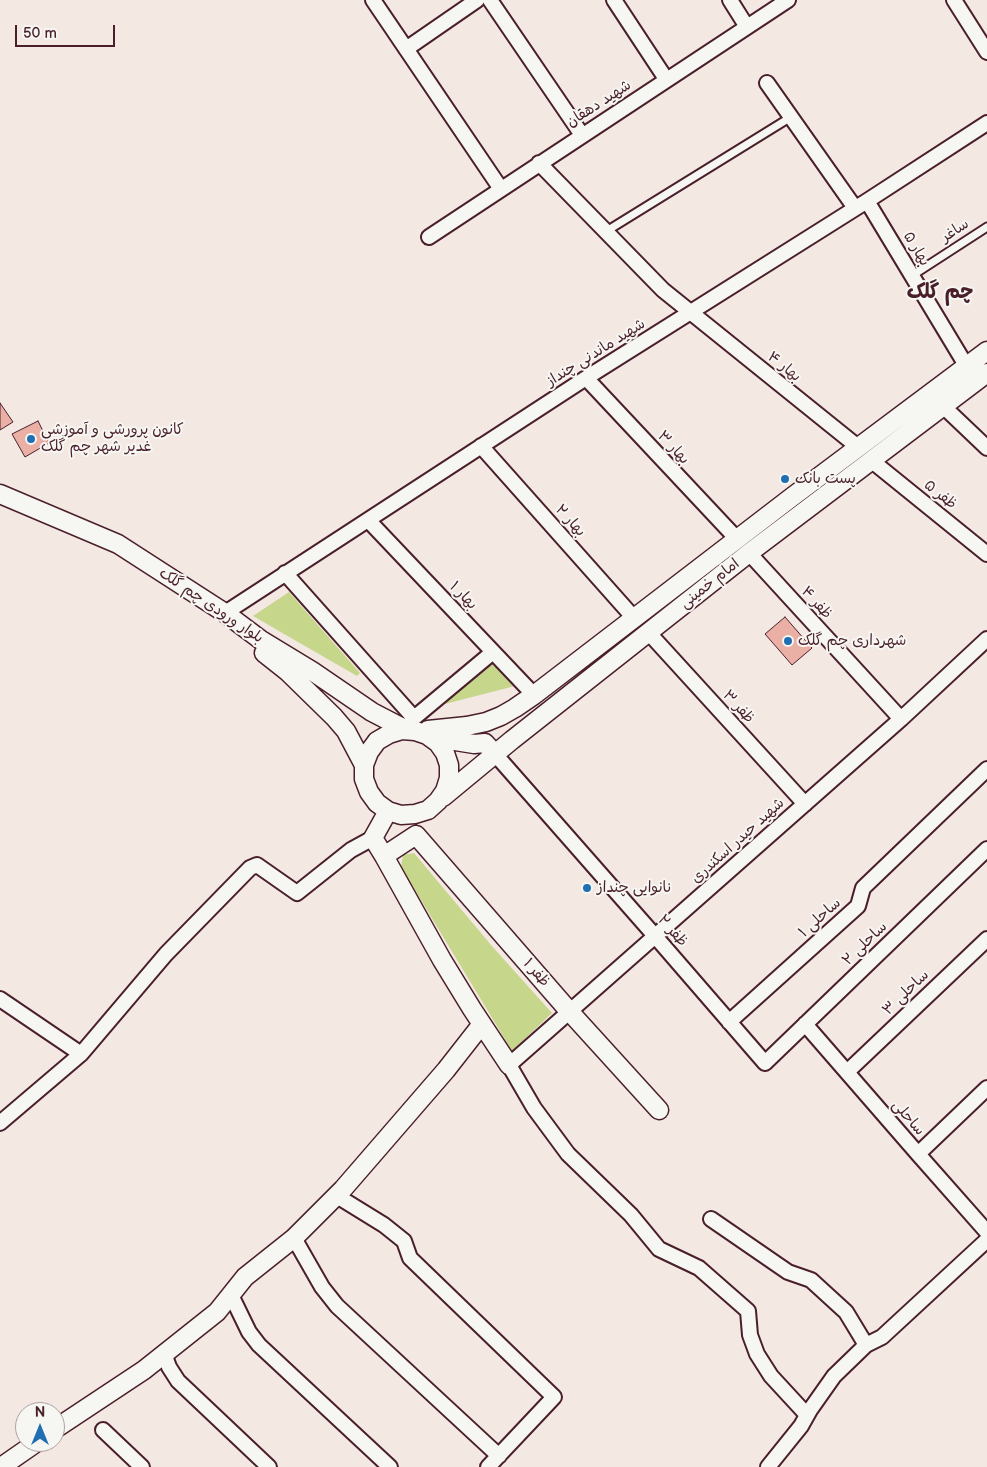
<!DOCTYPE html>
<meta charset="utf-8">
<style>
body{margin:0}
#map{position:relative;width:987px;height:1467px;overflow:hidden;background:#f4e8e3;font-family:"Balsamiq Sans",sans-serif}
canvas{display:block}
.north{position:absolute;left:15px;top:1402px;width:50px;height:50px;box-sizing:border-box;background:#f6f6f2;border:1px solid #b1a0a2;border-radius:50%;rotate:0deg;font-size:14px;font-weight:700;line-height:20px;text-align:center;color:#4a1f2b}
.north::after{content:'';display:block;margin:auto;width:18px;height:22px;background:#1f6fb2;clip-path:polygon(50% 0,100% 100%,50% 72%,0 100%)}
.scale{position:absolute;left:15px;top:25px;width:100px;height:22px;box-sizing:border-box;border:2px solid #4a1f2b;border-top:0;padding-left:6px;font-size:15px;line-height:18px;white-space:nowrap;color:#4a1f2b;-webkit-text-stroke:4px #f6f6f2;paint-order:stroke}
</style>
<div id="map">
<canvas width="987" height="1467"></canvas>
<div class="north">N</div>
<div class="scale">50 m</div>
</div>
<script>
const c = document.querySelector('canvas').getContext('2d');
c.lineJoin = 'round';
function paint(path, color) {
  c.fillStyle = color;
  c.fill(path, 'evenodd');
}
function shape(rows) {
  const path = new Path2D();
  for (const r of rows) {
    path.moveTo(r[0], r[1]);
    for (let i = 2; i < r.length; i += 2) path.lineTo(r[i], r[i + 1]);
  }
  return path;
}
function strokePath(path, color, width, dash) {
  c.strokeStyle = color;
  c.lineWidth = width;
  c.lineCap = dash ? 'butt' : 'round';
  c.setLineDash(dash || []);
  c.stroke(path);
}
function label(font, color, halo, rows, align = 'center') {
  c.font = font + ' "Balsamiq Sans","Playpen Sans Arabic",sans-serif';
  c.lineWidth = 4;
  c.setLineDash([]);
  c.textBaseline = 'middle';
  c.strokeStyle = halo;
  c.fillStyle = color;
  for (const [text, x, y, turn = 0] of rows) {
    c.save();
    c.translate(x, y);
    c.rotate((+turn || 0) * Math.PI / 180);
    c.textAlign = isNaN(turn) ? turn : align;
    if (halo) c.strokeText(text, 0, 0);
    c.fillText(text, 0, 0);
    c.restore();
  }
}
const green = shape([
 [289,592,360,673,357,676,253,616],
 [496,662,516,684,515,686,445,704,444,702,493,663],
 [414,853,491,945,552,1013,512,1051,401,867,403,855]
]);
const building = shape([
 [0,403,13,422,0,430,0,403],
 [38,421,49,443,25,457,12,434,38,421],
 [785,617,812,648,792,665,765,634,785,617]
]);
const service = shape([
 [605,232,791,117],
 [913,275,987,227]
]);
const minor = shape([
 [373,0,501,189],
 [490,0,582,135],
 [614,0,666,79],
 [730,0,747,27],
 [954,0,987,52],
 [406,49,477,0],
 [767,83,855,208],
 [539,163,663,290,858,447],
 [867,201,967,367],
 [429,237,788,0],
 [586,378,737,539],
 [944,407,987,448],
 [481,446,634,618],
 [872,461,987,554],
 [368,520,534,695],
 [749,553,901,719],
 [285,573,414,718,493,652],
 [225,613,586,378,867,201,987,123],
 [648,632,805,804],
 [495,754,655,936,765,1063,987,849],
 [0,999,81,1054],
 [729,1022,858,906,863,888,987,769],
 [805,1024,918,1154,987,1232],
 [847,1072,987,939],
 [0,1123,81,1054,166,954,250,868,257,865,297,893,351,850,373,838],
 [918,1154,987,1088],
 [337,1196,384,1225,404,1241,410,1258,554,1397,488,1467],
 [711,1219,788,1272,811,1280,846,1312,866,1345,834,1376,810,1410,801,1426,768,1467],
 [294,1238,322,1287,337,1306,499,1456],
 [231,1295,249,1332,259,1345,390,1467],
 [866,1345,882,1337,987,1240],
 [164,1353,169,1367,178,1381,269,1467],
 [807,1415,771,1376,757,1354,750,1335,748,1311,699,1268,659,1249,631,1215,568,1154,534,1108,509,1065,901,719,987,639],
 [103,1430,142,1467]
]);
const tertiary = shape([
 [0,494,118,544,225,613,261,640,312,671,372,712,399,726,415,731,427,735,438,743,445,753,449,765,449,778,445,791,438,801,428,810,415,814,401,815,388,811,377,803,369,792,364,779,364,765,369,752,377,741,389,734,402,730,415,731,449,740,474,744,485,743,495,754],
 [264,653,288,672,334,717,346,731,364,765],
 [428,730,467,726,486,722,501,716,515,708,534,695,792,497,987,351],
 [443,797,512,740,749,553,987,373],
 [416,835,569,1011,659,1110],
 [416,835,384,856,442,960,472,1009,509,1065],
 [384,856,373,838,388,811],
 [55,1429,144,1370,217,1312,245,1277,294,1238,343,1189,446,1070,482,1024],
 [1,1467,37,1442]
]);
const markers = [
 [31,439,5,"#1f6fb2"],
 [785,479,5,"#1f6fb2"],
 [788,641,5,"#1f6fb2"],
 [587,888,5,"#1f6fb2"]
];
const streetNames = [
 ["شهید دهقان",599,104,-33],
 ["ساغر",955,231,-33],
 ["بهار ۵",916,249,59],
 ["شهید ماندنی چنداز",596,353,-32],
 ["بهار ۴",784,367,39],
 ["بهار ۳",673,448,47],
 ["ظفر ۵",940,495,39],
 ["بهار ۲",570,521,48],
 ["امام خمینی",710,584,-38],
 ["بهار ۱",463,596,46],
 ["ظفر ۴",816,603,48],
 ["بلوار ورودی چم گلک",211,606,34],
 ["ظفر ۳",738,707,48],
 ["شهید حیدر اسکندری",738,841,-42],
 ["ساحلی ۱",820,918,-42],
 ["ظفر ۲",672,931,49],
 ["ساحلی ۲",865,944,-44],
 ["ظفر ۱",536,973,49],
 ["ساحلی ۳",906,993,-44],
 ["ساحلی",908,1118,49]
];
const poiNames = [
 ["کانون پرورشی و آموزشی",41,430],
 ["غدیر شهر چم گلک",41,447],
 ["پست بانک",795,479],
 ["شهرداری چم گلک",798,641],
 ["نانوایی چنداز",597,888]
];
const districtNames = [
 ["چم گلک",940,293]
];
paint(green, '#c6d78c');
paint(building, '#eab0a6');
strokePath(building, '#4a1f2b', 1);
strokePath(service, '#4a1f2b', 11);
strokePath(minor, '#4a1f2b', 18);
strokePath(tertiary, '#4a1f2b', 21);
strokePath(service, '#f6f6f2', 7);
strokePath(minor, '#f6f6f2', 14);
strokePath(tertiary, '#f6f6f2', 18);
for (const [x, y, r, color] of markers) {
  const dot = new Path2D();
  dot.arc(x, y, r, 0, 2 * Math.PI);
  c.fillStyle = color;
  c.fill(dot);
  strokePath(dot, '#f6f6f2', 2);
}
label('15px', '#4a1f2b', '#f6f6f2', streetNames);
label('15px', '#4a1f2b', '#f6f6f2', poiNames, 'left');
label('bold 20px', '#4a1f2b', '#f6f6f2', districtNames);
</script>
